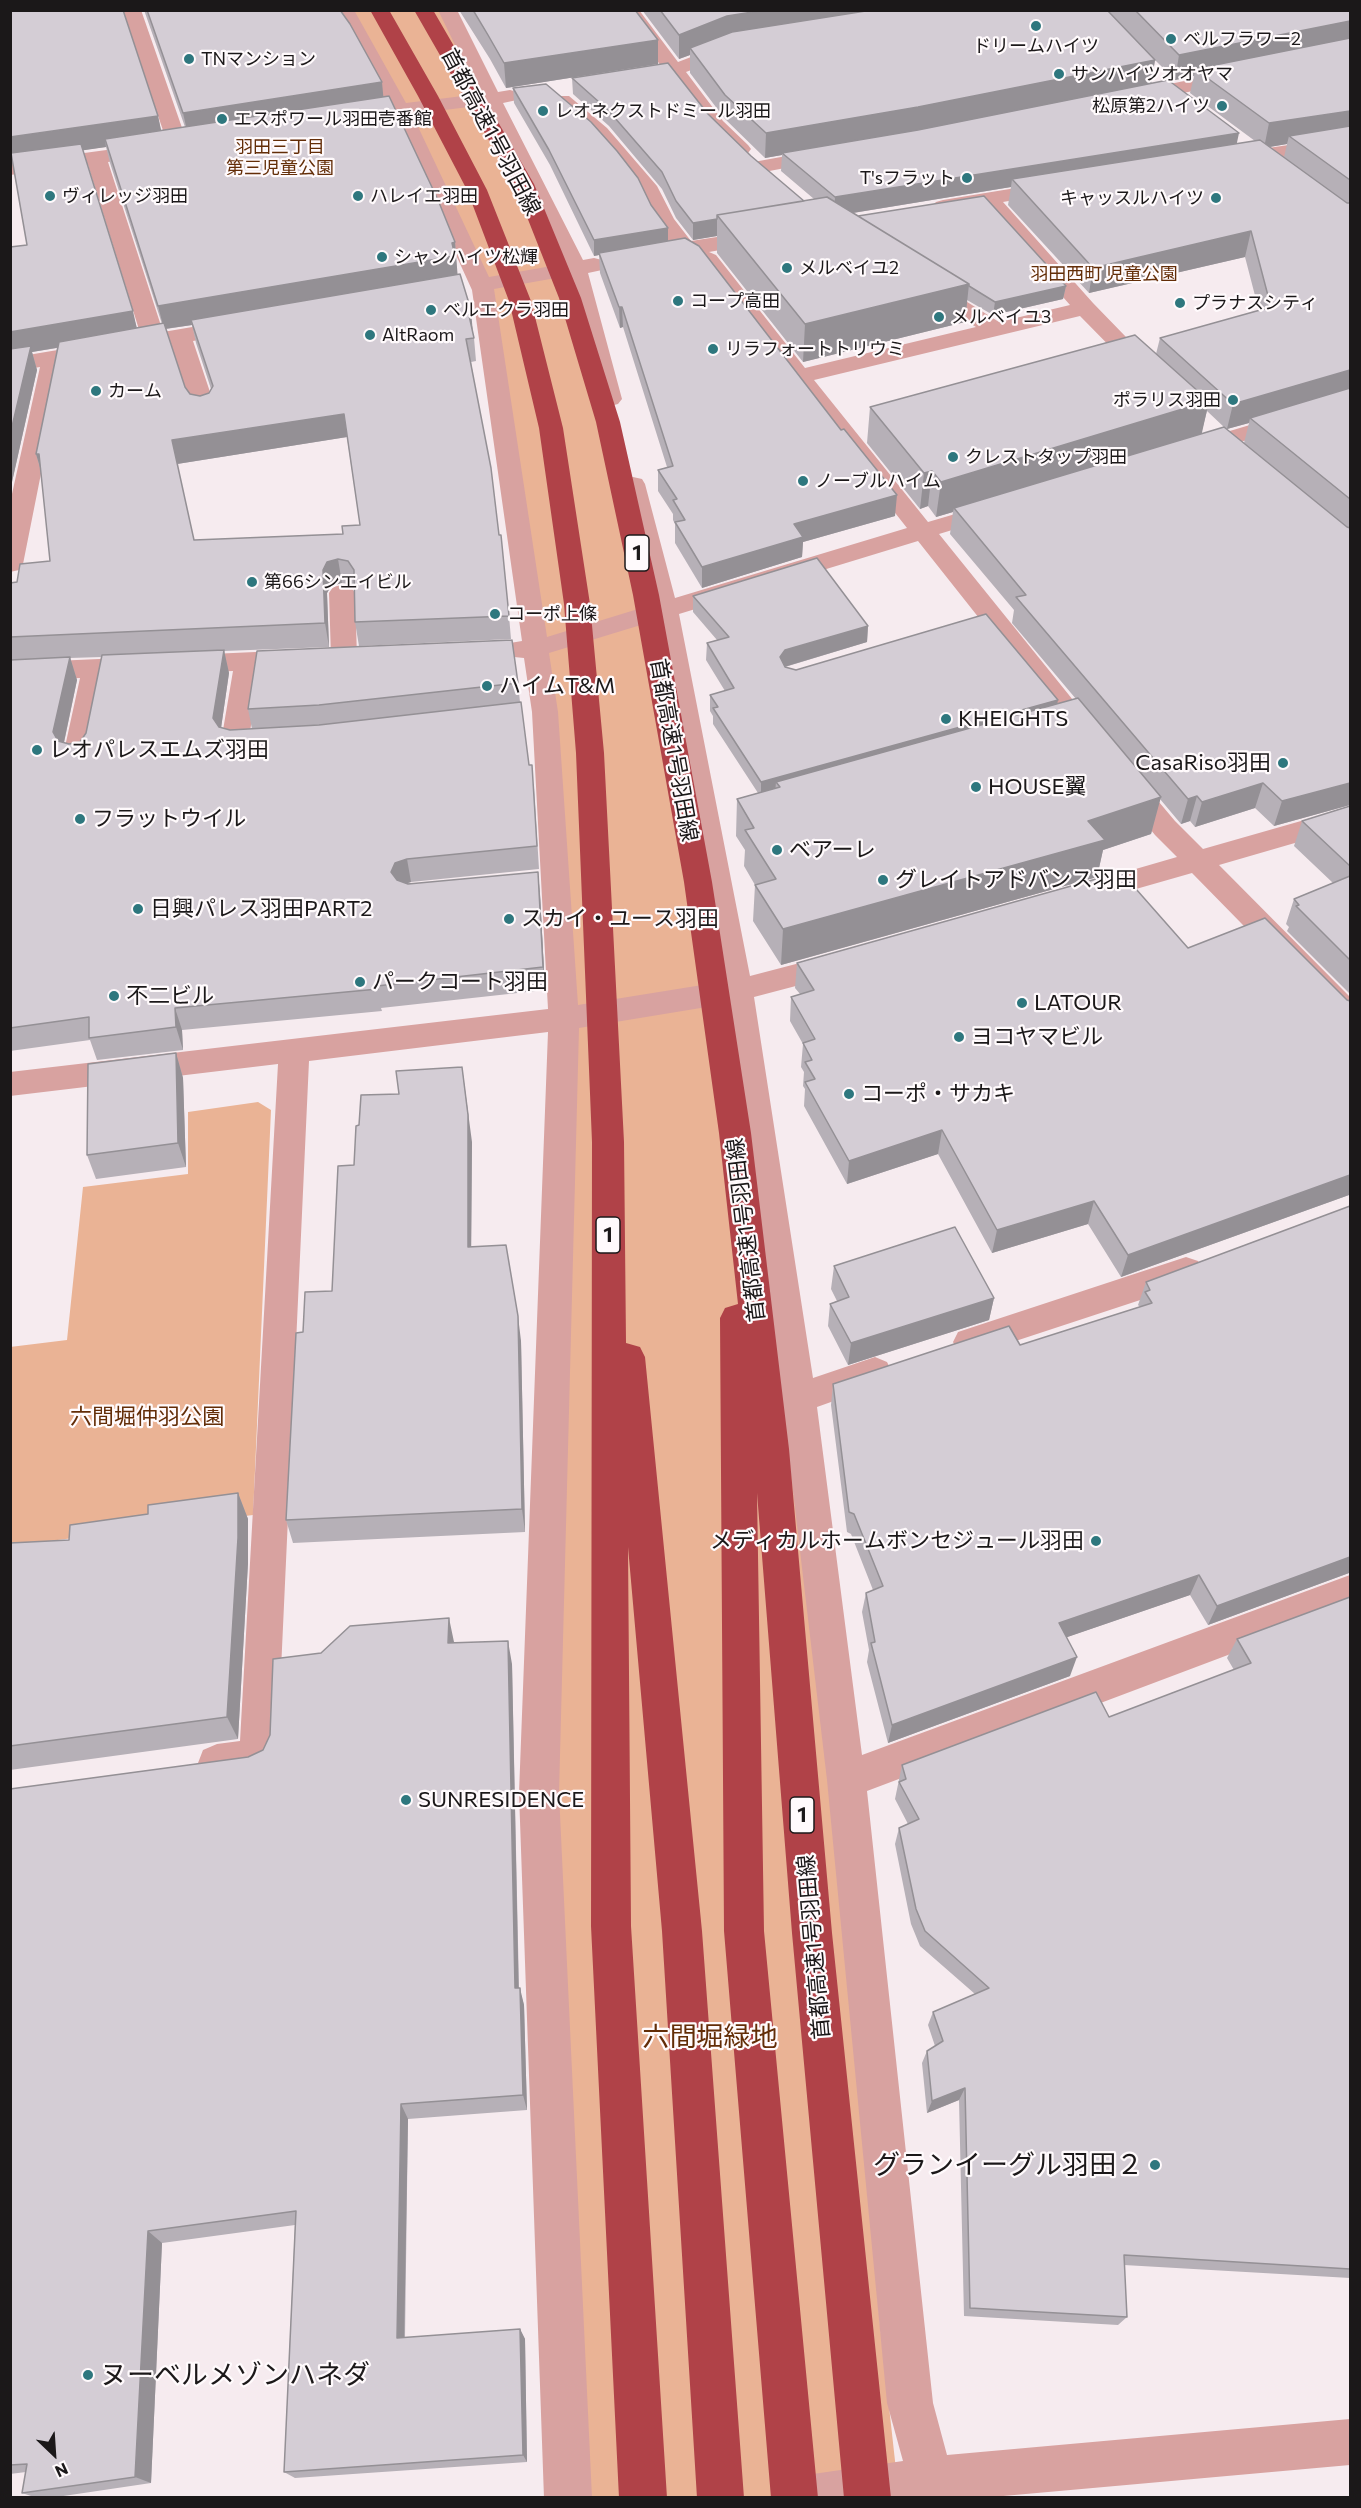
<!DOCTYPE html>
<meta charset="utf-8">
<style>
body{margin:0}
#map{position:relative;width:1361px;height:2508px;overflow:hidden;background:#f6ebef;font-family:Commissioner,sans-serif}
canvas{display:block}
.frame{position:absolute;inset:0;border:12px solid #1b1819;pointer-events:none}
.north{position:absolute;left:24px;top:2424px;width:60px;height:60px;-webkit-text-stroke:4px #fffafc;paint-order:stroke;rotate:155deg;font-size:16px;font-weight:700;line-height:24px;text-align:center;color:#1b1819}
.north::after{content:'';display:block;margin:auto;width:21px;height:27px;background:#1b1819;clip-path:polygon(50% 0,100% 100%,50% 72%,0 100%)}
</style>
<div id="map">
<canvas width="1361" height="2508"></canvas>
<div class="frame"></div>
<div class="north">N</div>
</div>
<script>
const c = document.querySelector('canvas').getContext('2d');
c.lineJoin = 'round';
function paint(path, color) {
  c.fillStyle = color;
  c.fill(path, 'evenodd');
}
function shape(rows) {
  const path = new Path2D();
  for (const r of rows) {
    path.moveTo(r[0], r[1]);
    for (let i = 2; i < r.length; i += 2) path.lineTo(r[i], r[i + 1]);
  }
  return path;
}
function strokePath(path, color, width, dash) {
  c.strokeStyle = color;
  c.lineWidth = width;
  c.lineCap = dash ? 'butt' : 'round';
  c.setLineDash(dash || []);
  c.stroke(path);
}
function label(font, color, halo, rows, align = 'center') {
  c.font = font + ' Commissioner,"Noto Sans JP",sans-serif';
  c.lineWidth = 4.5;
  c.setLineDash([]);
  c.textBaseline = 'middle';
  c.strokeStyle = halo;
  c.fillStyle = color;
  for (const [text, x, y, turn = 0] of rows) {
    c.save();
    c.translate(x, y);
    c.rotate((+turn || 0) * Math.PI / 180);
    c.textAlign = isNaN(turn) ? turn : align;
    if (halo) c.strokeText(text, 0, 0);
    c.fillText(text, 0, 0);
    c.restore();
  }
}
const green = shape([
 [344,11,447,11,576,268,799,1398,880,2325,899,2497,568,2497,539,1793,555,880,482,285],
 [258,1102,271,1110,253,1515,11,1546,10,1347,67,1340,83,1187,188,1174,188,1112]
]);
const minor = shape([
 [122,10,141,10,188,145,185,149,178,151,171,149,168,145,122,10],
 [335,10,354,10,406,103,479,94,438,10,457,10,498,92,510,90,517,92,520,96,517,100,503,103,583,260,594,258,602,260,605,265,602,270,588,273,622,399,618,404,610,406,602,404,598,399,567,276,494,289,547,637,651,605,621,484,624,479,633,477,642,479,645,484,675,598,907,528,700,265,685,256,656,262,648,260,645,255,648,250,672,246,653,219,640,192,593,136,555,104,552,100,555,96,569,96,607,128,657,186,674,219,691,241,762,230,770,231,773,236,770,241,709,252,716,255,805,368,976,327,921,293,918,288,921,283,929,281,937,283,999,322,1070,305,983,206,943,212,936,210,932,206,936,202,943,200,1052,182,1059,184,1062,188,1059,192,1003,202,1093,303,1159,371,1155,376,1147,378,1139,376,1080,316,814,380,928,522,996,502,1005,504,1008,509,1005,514,939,534,1098,731,1102,737,1098,743,1088,746,1078,743,918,541,679,614,750,976,838,953,849,956,853,964,849,972,754,997,813,1378,875,1357,887,1362,892,1372,887,1382,817,1407,862,1755,1350,1575,1350,1609,867,1791,933,2403,947,2455,1350,2419,1350,2465,981,2498,790,2498,796,2481,813,2474,903,2461,887,2403,827,1780,782,1398,725,1004,579,1028,559,1793,592,2498,544,2498,519,1793,548,1032,309,1061,277,1757,272,1770,258,1776,217,1782,203,1776,198,1763,203,1750,217,1744,240,1741,278,1064,10,1096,10,1072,548,1009,532,712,524,658,504,656,500,650,504,644,522,641,472,290,389,108,335,10],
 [485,105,563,264,489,277,412,114,485,105],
 [654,621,721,982,578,1005,558,712,549,653,654,621],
 [620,10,639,10,678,62,725,44,739,44,742,48,739,52,686,72,723,121,748,145,751,149,748,153,741,155,734,153,709,129,669,77,629,83,622,81,619,77,622,73,661,66,620,10],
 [1234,71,1241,73,1244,77,1241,81,1135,103,1128,101,1125,97,1128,93,1135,91,1234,71],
 [1350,136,1350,148,1234,165,1227,163,1224,159,1227,155,1234,153,1350,136],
 [151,144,158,146,161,150,158,154,108,162,163,332,239,319,247,321,250,326,247,331,193,341,216,410,212,415,204,417,196,415,192,410,171,344,63,363,23,564,19,570,10,572,10,503,40,367,10,372,10,358,141,336,88,165,10,175,10,163,151,144],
 [825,149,832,151,835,155,832,159,759,173,752,171,749,167,752,163,759,161,825,149],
 [1350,395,1350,409,1191,457,1183,455,1179,450,1183,445,1350,395],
 [342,585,351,587,355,593,357,657,353,663,344,666,335,663,331,657,329,593,333,587,342,585],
 [300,650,309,653,313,659,309,665,259,669,250,732,266,731,276,734,280,740,276,746,266,749,235,751,225,748,221,742,233,671,107,676,91,756,87,763,77,765,67,763,63,756,80,678,10,681,10,663,300,650],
 [1127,773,1137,776,1175,821,1203,849,1350,807,1350,827,1219,865,1350,997,1350,1026,1339,1023,1192,873,1087,903,1077,900,1073,893,1077,886,1177,857,1155,835,1113,783,1117,776,1127,773],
 [1186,1257,1198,1261,1203,1271,1198,1281,970,1356,958,1352,953,1342,958,1332,1186,1257]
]);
const highway = shape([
 [370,10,389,10,438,96,487,190,531,301,563,428,590,604,604,753,624,1142,626,1343,640,1347,645,1357,702,1931,744,2498,697,2498,662,1931,628,1547,631,1926,667,2498,619,2498,591,1926,592,1142,576,753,564,604,539,428,509,301,467,190,418,96,370,10],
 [414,10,433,10,534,184,581,298,620,422,659,595,712,882,751,1133,789,1449,832,1933,891,2498,844,2498,792,1933,757,1493,764,1931,818,2498,771,2498,724,1931,720,1318,725,1308,738,1304,719,1133,684,882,633,595,596,422,559,298,514,184,414,10]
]);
const wall = shape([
 [144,10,340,10,384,97,455,242,457,274,474,338,476,361,471,362,499,535,509,616,511,639,359,646,355,622,354,589,351,585,342,583,331,586,327,593,329,647,224,651,229,673,221,728,230,730,252,729,248,709,518,683,520,702,529,765,534,788,539,869,411,882,407,883,540,894,545,990,381,1008,382,1011,182,1030,183,1050,97,1060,90,1040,10,1051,10,583,17,582,50,561,41,472,36,454,57,348,32,352,37,370,12,482,27,245,12,160,158,116,161,131,185,127],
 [106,147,110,163,162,324,137,328,83,150],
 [192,325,196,343,211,389,209,393,200,396,190,394,185,387,166,329],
 [347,437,360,525,343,534,194,540,177,464],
 [102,657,86,733,80,742,69,744,64,743,77,680,70,658],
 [459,10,635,10,658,40,658,64,506,88,490,59],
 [642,10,1350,10,1350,805,1274,826,1255,808,1195,827,1190,821,1181,824,1160,799,1151,834,1103,850,1097,877,781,965,753,921,755,885,744,866,745,850,736,836,737,799,758,793,713,724,713,716,710,711,710,695,725,691,706,660,707,643,717,640,693,612,693,596,868,626,867,642,785,667,796,670,1057,704,1076,699,1012,623,1014,610,950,534,953,512,936,517,928,506,920,509,867,443,870,407,1156,354,1160,338,1259,311,1245,257,1089,293,1008,205,1011,187,853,213,858,216,1066,286,1063,299,993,315,967,300,965,322,803,362,717,253,717,236,693,240,676,218,662,189,609,126,573,94,572,78,708,114,751,156,804,201,814,199,781,171,782,155,765,158,725,119,690,73,690,55,679,59],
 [1135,40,1175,80,1194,76,1190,93,1255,141,1237,144,1151,83,1155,60],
 [1287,144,1284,157,1269,147],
 [1207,411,1225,428,1201,434],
 [1249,423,1244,443,1227,429],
 [513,88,668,241,895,516,803,542,802,557,702,588,675,543,675,524,673,520,673,514,658,491,658,470,667,467,623,327,620,328,600,273,599,255,594,256,550,165,514,103],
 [1350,806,1350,994,1287,931,1289,927,1286,924,1294,899,1333,883,1294,846,1302,821],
 [1188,948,1350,1001,1350,1196,1349,1195,1121,1277,1088,1224,992,1253,938,1154,847,1184,804,1106,805,1089,803,1086,804,1072,801,1067,803,1044,790,1021,791,997,800,994,795,988,797,963],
 [176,1053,183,1078,186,1167,96,1179,87,1155],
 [472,1142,471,1247,521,1341,525,1532,293,1543,286,1520,303,1332,332,1291,354,1165],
 [1350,1206,1350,1574,1349,1573,1208,1625,1190,1595,1067,1637,1070,1676,888,1743,867,1662,869,1650,862,1612,866,1593,873,1590,851,1534,847,1532,831,1405,833,1384,1020,1345,1140,1307,1138,1305,1146,1282],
 [834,1266,994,1298,989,1320,848,1365,828,1326,830,1304,837,1301,831,1289],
 [238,1493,248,1519,248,1563,238,1739,10,1770,10,1543,69,1540,148,1514],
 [1350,1597,1350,2278,1124,2265,1127,2317,1118,2325,964,2316,959,2100,927,2113,922,2063,927,2051,935,2046,928,2025,933,2012,975,1994,920,1946,911,1924,895,1844,899,1828,908,1824,895,1799,902,1765,1109,1717,1234,1670,1227,1658,1237,1639],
 [454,1643,512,1664,519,1988,524,2005,527,2110,408,2119,405,2338,520,2329,525,2339,527,2462,295,2478,284,2472,295,2225,162,2243,151,2483,50,2498,37,2498,22,2493,26,2472,10,2474,10,1789,248,1757,263,1750]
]);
const shadedWall = shape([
 [765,10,920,10,690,48,690,55,679,59,679,35,727,16],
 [1350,21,1350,41,1195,69,1194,76,1175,80,1179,55],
 [658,40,658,64,506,88,504,63],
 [1155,60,1151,85,916,132,782,153,782,155,765,158,766,133],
 [382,82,384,104,188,135,183,113],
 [1350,111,1350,134,1289,136,1287,144,1264,148,1269,123],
 [158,116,163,139,105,139,106,147,10,161,10,137],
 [1239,133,1235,152,1012,179,1011,187,834,216,835,197],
 [717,219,717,236,693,240,693,223],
 [668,228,668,243,599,253,599,255,594,256,594,240],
 [1251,231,1245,257,1089,293,1093,268],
 [455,242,458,280,191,320,192,325,164,329,158,306,452,243],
 [969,284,965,322,803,362,805,324],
 [1066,286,1063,299,993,315,995,302],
 [619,307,622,307,623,327,620,328],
 [471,310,473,334,468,311],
 [133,311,138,334,32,352,37,370,12,482,10,482,10,332],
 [1350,370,1350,393,1250,418,1249,423,1227,429,1233,404],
 [1209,401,1201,437,954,508,953,512,936,517,941,482],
 [344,414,347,437,177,464,172,440],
 [36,454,39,454,43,477],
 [932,471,928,506,920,509,924,473],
 [897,495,895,516,803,542,802,557,702,588,702,567,794,524],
 [338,559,342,583,331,586,327,593,329,647,325,623,323,570,327,562],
 [868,626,867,642,784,667,780,657,785,650],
 [224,650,229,673,219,742,213,718],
 [70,657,77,680,61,756,53,732],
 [1058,700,1055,717,780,787,776,782,775,794,761,798,761,782],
 [1263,783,1255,808,1195,827,1202,802],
 [1350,783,1350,805,1274,826,1282,801],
 [1197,796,1190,821,1181,824,1188,799],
 [1161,797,1151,834,1103,850,1097,877,781,965,783,929,1088,821],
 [407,859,411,882,399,886,391,872,395,863],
 [538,872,540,894,545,990,543,967],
 [175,1008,182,1030,183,1050,176,1027],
 [176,1053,183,1078,186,1167,178,1143],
 [462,1067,472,1142,471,1272,468,1247],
 [942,1130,938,1154,847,1184,849,1161],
 [1350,1175,1350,1192,1349,1195,1121,1277,1128,1255],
 [1094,1201,1088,1224,992,1253,997,1230],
 [994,1298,989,1320,848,1365,851,1343],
 [518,1316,521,1341,525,1532,522,1509],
 [238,1493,248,1519,248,1563,238,1739,227,1717],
 [1350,1557,1350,1571,1349,1573,1208,1625,1217,1606],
 [1199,1575,1190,1595,1053,1642,1059,1623],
 [449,1618,454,1642,454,1667,448,1643],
 [508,1641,512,1664,519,2006,515,1988],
 [1077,1657,1070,1676,888,1743,892,1725],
 [520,1988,524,2005,527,2110,523,2095],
 [965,2088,959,2100,927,2113,932,2101],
 [401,2104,408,2119,404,2348,397,2338],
 [148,2231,162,2243,151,2483,135,2477],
 [520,2329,525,2339,527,2462,523,2455]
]);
const building = shape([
 [10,10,123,10,158,116,10,137,10,10],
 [147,10,340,10,350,24,382,82,183,113,147,10],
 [473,10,635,10,658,40,504,63,488,35,473,10],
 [660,10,765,10,727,16,679,35,660,10],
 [872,10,1107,10,1155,60,918,107,766,133,725,95,690,48,732,32,872,10],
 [1135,10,1350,10,1350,21,1179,55,1135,10],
 [1350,38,1350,111,1269,123,1195,69,1350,38],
 [668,63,708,114,751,156,804,201,717,215,717,219,693,223,676,201,662,172,608,110,572,78,668,63],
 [1168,80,1239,133,835,197,782,153,918,130,1168,80],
 [546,84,591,122,617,151,638,178,651,205,668,228,594,240,549,150,513,88,546,84],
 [389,96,438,200,455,242,452,243,455,256,158,306,105,139,389,96],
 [1350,126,1350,180,1289,136,1350,126],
 [1260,140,1347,203,1350,203,1350,370,1233,404,1160,338,1271,307,1251,231,1093,268,1012,179,1260,140],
 [81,144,133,311,10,332,10,247,27,245,11,153,81,144],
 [984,196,1066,286,995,302,969,286,969,284,858,216,984,196],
 [827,197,969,284,805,324,717,215,827,197],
 [685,238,699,246,841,430,844,429,897,495,794,524,803,537,702,567,675,522,685,520,673,500,677,499,658,470,673,466,622,307,619,307,599,253,685,238],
 [460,274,471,310,468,311,474,338,466,339,491,468,499,535,501,535,509,616,355,622,354,570,348,561,338,559,327,562,323,570,325,623,10,637,10,583,17,582,20,564,50,561,39,454,36,454,59,342,164,323,185,387,190,394,200,396,209,393,213,386,191,320,460,274],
 [344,414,360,525,342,526,343,534,194,540,172,440,344,414],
 [1135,335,1209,401,941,482,932,471,924,473,870,407,1135,335],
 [31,346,10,435,10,349,31,346],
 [1350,388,1350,499,1250,418,1350,388],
 [1224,427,1347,527,1350,528,1350,783,1282,801,1263,783,1202,802,1197,796,1188,799,1016,597,1026,595,954,508,1224,427],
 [817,558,868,626,785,650,780,657,785,667,796,670,986,614,1058,700,761,782,713,708,718,707,710,695,734,688,707,643,729,637,693,596,817,558],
 [512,640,518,683,319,705,248,709,257,651,512,640],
 [224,650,213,718,219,727,230,730,319,725,521,702,529,765,532,765,537,846,407,859,395,863,391,872,397,880,408,884,538,872,543,967,377,986,378,989,175,1008,176,1027,89,1038,89,1017,10,1028,10,660,70,657,53,732,58,741,69,744,80,742,86,733,102,655,224,650],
 [1078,698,1161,797,1088,821,1105,840,783,929,755,885,776,879,745,830,754,828,737,799,780,787,776,782,1078,698],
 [1350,806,1350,866,1302,821,1350,806],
 [1121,872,1188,948,1265,918,1347,1000,1350,1001,1350,1175,1128,1255,1094,1201,997,1230,942,1130,849,1161,805,1082,815,1079,805,1062,812,1060,803,1043,815,1039,791,997,814,990,797,963,1121,872],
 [1350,876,1350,960,1296,906,1299,905,1294,899,1350,876],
 [176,1053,178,1143,87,1155,88,1064,176,1053],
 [462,1067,468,1115,468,1247,506,1245,518,1316,522,1509,286,1520,296,1333,303,1332,305,1292,332,1291,338,1166,354,1165,356,1126,359,1125,361,1095,399,1094,396,1071,462,1067],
 [1350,1206,1350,1557,1217,1606,1199,1575,1059,1623,1077,1657,892,1725,871,1643,875,1642,866,1593,883,1586,854,1514,849,1512,833,1384,1009,1326,1020,1345,1152,1303,1145,1292,1150,1290,1146,1282,1350,1206],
 [955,1227,994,1298,851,1343,830,1304,849,1297,834,1266,955,1227],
 [238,1493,238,1538,227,1717,10,1746,10,1543,69,1540,70,1525,148,1514,148,1505,238,1493],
 [1350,1597,1350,2269,1124,2255,1127,2317,970,2308,965,2088,932,2101,927,2051,943,2041,933,2012,989,1988,925,1931,916,1909,899,1828,919,1819,899,1782,906,1779,902,1765,1096,1692,1109,1717,1251,1663,1237,1639,1350,1597],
 [449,1618,448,1643,508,1641,515,1988,520,1988,523,2095,401,2104,397,2338,520,2329,523,2455,284,2472,296,2211,148,2231,135,2477,22,2493,27,2464,10,2465,10,1789,248,1757,263,1750,270,1735,273,1659,321,1653,350,1626,449,1618]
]);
const markers = [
 [1036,26,6,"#2e777e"],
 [1171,39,6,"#2e777e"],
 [189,59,6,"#2e777e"],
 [1059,74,6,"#2e777e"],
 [1222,106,6,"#2e777e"],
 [543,111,6,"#2e777e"],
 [222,119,6,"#2e777e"],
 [967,178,6,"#2e777e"],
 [50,196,6,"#2e777e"],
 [358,196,6,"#2e777e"],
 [1216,198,6,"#2e777e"],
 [382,257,6,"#2e777e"],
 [787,268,6,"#2e777e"],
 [678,301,6,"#2e777e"],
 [1180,303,6,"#2e777e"],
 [431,310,6,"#2e777e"],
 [939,317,6,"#2e777e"],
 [370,335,6,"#2e777e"],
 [713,349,6,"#2e777e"],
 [96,391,6,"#2e777e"],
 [1233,400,6,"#2e777e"],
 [953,457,6,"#2e777e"],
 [803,481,6,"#2e777e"],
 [252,582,6,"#2e777e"],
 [495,614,6,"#2e777e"],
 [487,686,6,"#2e777e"],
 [946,719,6,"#2e777e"],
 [37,750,6,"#2e777e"],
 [1283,763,6,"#2e777e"],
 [976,787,6,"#2e777e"],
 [80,819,6,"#2e777e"],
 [777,850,6,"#2e777e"],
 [883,880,6,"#2e777e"],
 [138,909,6,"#2e777e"],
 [509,919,6,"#2e777e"],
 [360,982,6,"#2e777e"],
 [114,996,6,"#2e777e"],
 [1022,1003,6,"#2e777e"],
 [959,1037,6,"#2e777e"],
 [849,1094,6,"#2e777e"],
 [1096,1541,6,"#2e777e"],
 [406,1800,6,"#2e777e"],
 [1155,2165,6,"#2e777e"],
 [88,2375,6,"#2e777e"]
];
const farPoinames = [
 ["ベルフラワー2",1183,39],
 ["ドリームハイツ",1036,46,"center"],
 ["TNマンション",201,59],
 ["サンハイツオオヤマ",1071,74],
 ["松原第2ハイツ",1210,106,"right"],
 ["レオネクストドミール羽田",555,111],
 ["エスポワール羽田壱番館",234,119],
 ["T'sフラット",955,178,"right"],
 ["ヴィレッジ羽田",62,196],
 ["ハレイエ羽田",370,196],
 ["キャッスルハイツ",1204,198,"right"],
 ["シャンハイツ松輝",394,257],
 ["メルベイユ2",799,268],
 ["コープ高田",690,301],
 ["プラナスシティ",1192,303],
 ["ベルエクラ羽田",443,310],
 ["メルベイユ3",951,317],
 ["AltRaom",382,335],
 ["リラフォートトリウミ",725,349],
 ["カーム",108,391],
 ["ポラリス羽田",1221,400,"right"],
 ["クレストタップ羽田",965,457],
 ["ノーブルハイム",815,481],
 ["第66シンエイビル",264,582],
 ["コーポ上條",507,614]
];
const farParknames = [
 ["羽田三丁目",280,147],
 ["第三児童公園",280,168],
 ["羽田西町 児童公園",1104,274]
];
const shields = [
 [637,553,24],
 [608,1235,24],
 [802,1815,24]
];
const shieldNames = [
 ["1",637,553],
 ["1",608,1235],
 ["1",802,1815]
];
const streetNames = [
 ["首都高速1号羽田線",491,132,62],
 ["首都高速1号羽田線",674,750,80],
 ["首都高速1号羽田線",746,1230,-97],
 ["首都高速1号羽田線",814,1947,-95]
];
const poiNames = [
 ["ハイムT&M",499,686],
 ["KHEIGHTS",958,719],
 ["レオパレスエムズ羽田",49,750],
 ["CasaRiso羽田",1271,763,"right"],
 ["HOUSE翼",988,787],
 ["フラットウイル",92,819],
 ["ベアーレ",789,850],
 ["グレイトアドバンス羽田",895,880],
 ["日興パレス羽田PART2",150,909],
 ["スカイ・ユース羽田",521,919],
 ["パークコート羽田",372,982],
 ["不二ビル",126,996],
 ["LATOUR",1034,1003],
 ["ヨコヤマビル",971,1037],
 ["コーポ・サカキ",861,1094],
 ["メディカルホームボンセジュール羽田",1084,1541,"right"],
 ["SUNRESIDENCE",418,1800]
];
const parkNames = [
 ["六間堀仲羽公園",147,1417]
];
const nearParknames = [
 ["六間堀緑地",710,2037]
];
const nearPoinames = [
 ["グランイーグル羽田２",1143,2165],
 ["ヌーベルメゾンハネダ",100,2375,"left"]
];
paint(green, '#eab395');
paint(minor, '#d8a2a0');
paint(highway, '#b04248');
paint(wall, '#b6b0b7');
paint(shadedWall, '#949095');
paint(building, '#d4cdd5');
strokePath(building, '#949095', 1.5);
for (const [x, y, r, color] of markers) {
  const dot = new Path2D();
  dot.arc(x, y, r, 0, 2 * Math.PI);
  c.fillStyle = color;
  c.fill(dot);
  strokePath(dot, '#fffafc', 2);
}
label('18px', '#1b1819', '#fffafc', farPoinames, 'left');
label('18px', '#632d07', '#fffafc', farParknames);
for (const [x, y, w] of shields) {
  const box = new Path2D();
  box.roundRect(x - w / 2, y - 18, w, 36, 4.5);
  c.fillStyle = '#fffafc';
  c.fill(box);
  strokePath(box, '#1b1819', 1.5);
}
label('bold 21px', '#1b1819', null, shieldNames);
label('22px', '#1b1819', '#fffafc', streetNames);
label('22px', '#1b1819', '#fffafc', poiNames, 'left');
label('22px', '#632d07', '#fffafc', parkNames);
label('27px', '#632d07', '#fffafc', nearParknames);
label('27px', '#1b1819', '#fffafc', nearPoinames, 'right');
</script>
